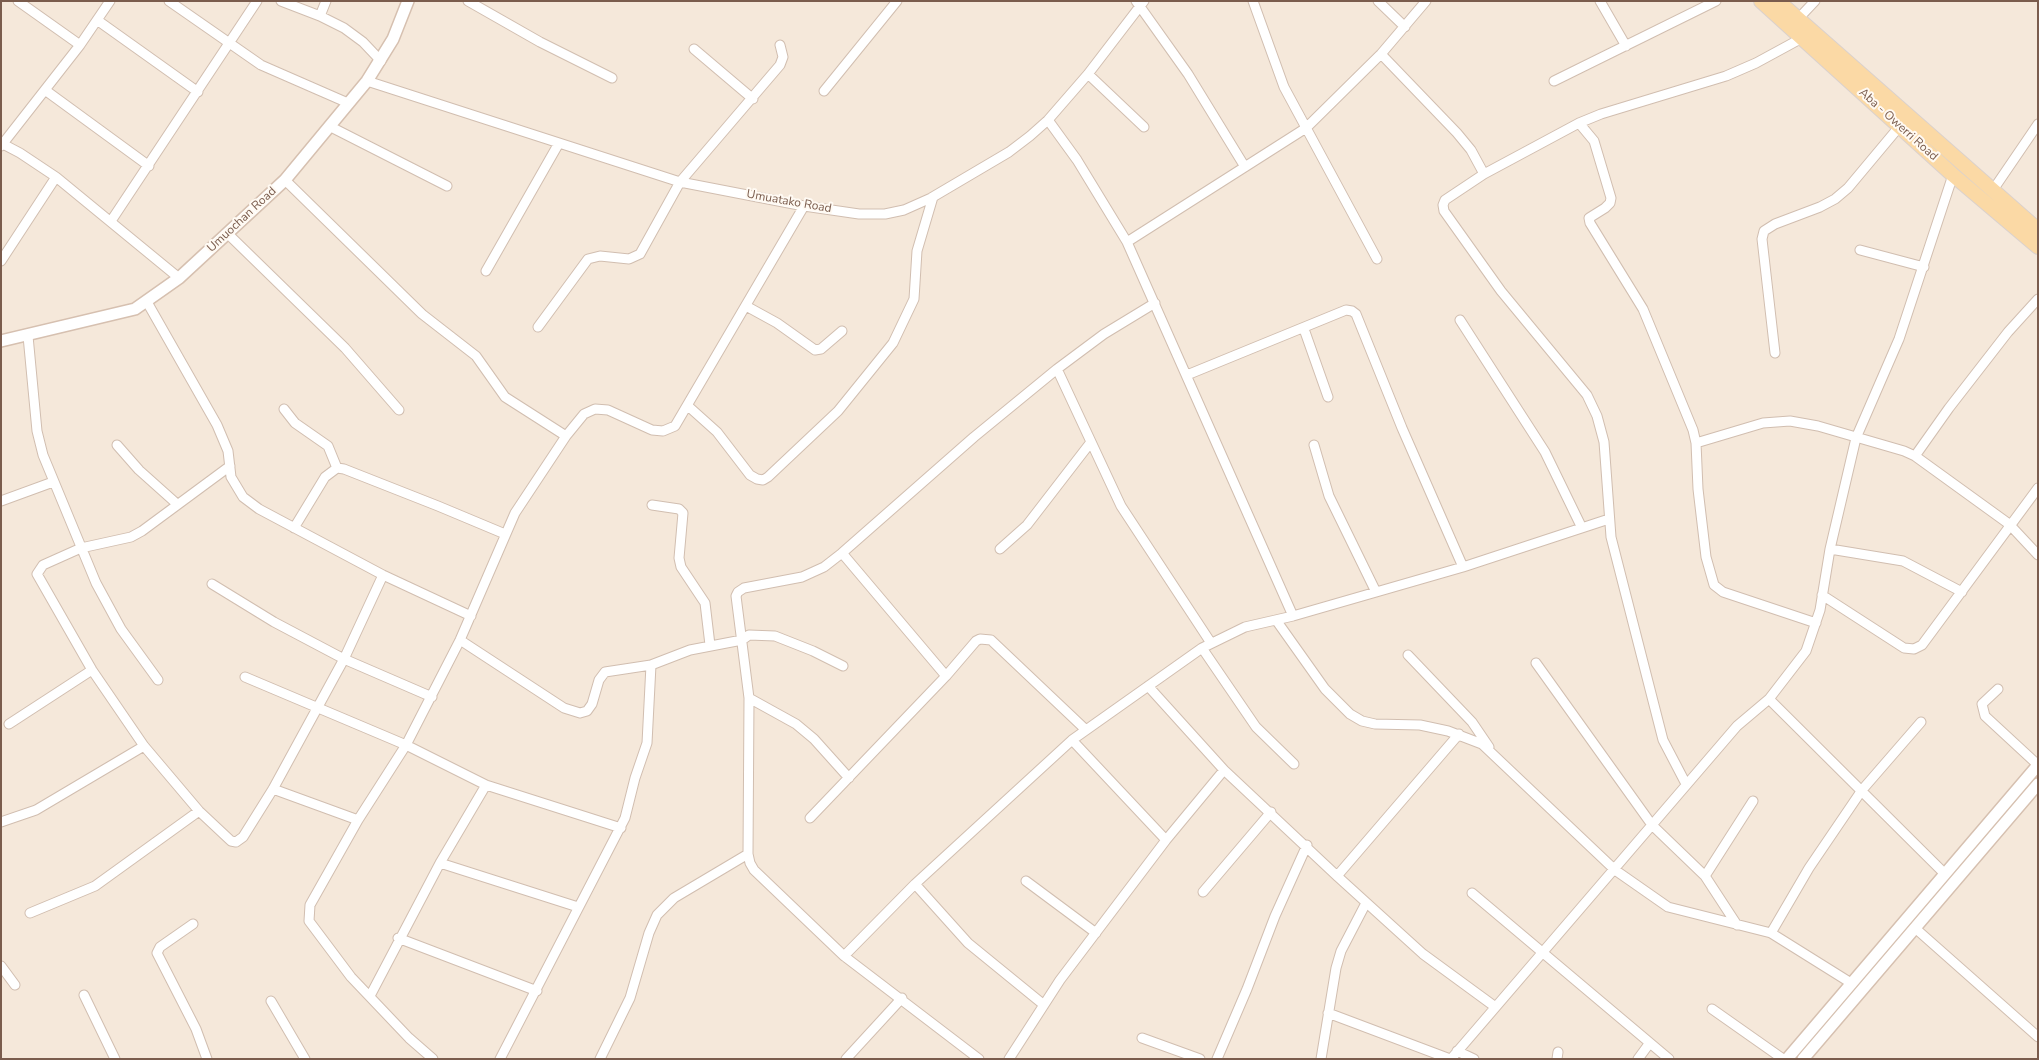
<!DOCTYPE html>
<style>
body{margin:0}
#map{position:relative;width:2039px;height:1060px;overflow:hidden;background:#fdf6ec;font-family:"Nunito Sans",sans-serif}
canvas{display:block}
.frame{position:absolute;inset:0;border:2px solid #7a5c4d;pointer-events:none}
</style>
<div id="map">
<canvas width="2039" height="1060"></canvas>
<div class="frame"></div>
</div>
<script>
const c = document.querySelector('canvas').getContext('2d');
c.lineJoin = 'round';
function paint(path, color) {
  c.fillStyle = color;
  c.fill(path, 'evenodd');
}
function shape(rows) {
  const path = new Path2D();
  for (const r of rows) {
    path.moveTo(r[0], r[1]);
    for (let i = 2; i < r.length; i += 2) path.lineTo(r[i], r[i + 1]);
  }
  return path;
}
function strokePath(path, color, width, dash) {
  c.strokeStyle = color;
  c.lineWidth = width;
  c.lineCap = dash ? 'butt' : 'round';
  c.setLineDash(dash || []);
  c.stroke(path);
}
function label(font, color, halo, rows, align = 'center') {
  c.font = font + ' "Nunito Sans",sans-serif';
  c.lineWidth = 4;
  c.setLineDash([]);
  c.textBaseline = 'middle';
  c.strokeStyle = halo;
  c.fillStyle = color;
  for (const [text, x, y, turn = 0] of rows) {
    c.save();
    c.translate(x, y);
    c.rotate((+turn || 0) * Math.PI / 180);
    c.textAlign = isNaN(turn) ? turn : align;
    if (halo) c.strokeText(text, 0, 0);
    c.fillText(text, 0, 0);
    c.restore();
  }
}
const residential = shape([
 [1,1,2038,1,2038,1059,1,1059]
]);
const street = shape([
 [18,1,80,45],
 [169,1,261,65,348,103],
 [281,1,320,16,344,28,363,42,381,61],
 [468,1,540,42,612,78],
 [1136,1,1188,74,1245,167],
 [1253,1,1284,87,1377,259],
 [1378,1,1405,27],
 [1600,1,1626,46],
 [320,16,326,1],
 [1798,19,1815,1],
 [97,20,198,92],
 [694,49,753,99],
 [1381,54,1457,133,1471,150,1484,174],
 [1088,74,1144,127],
 [367,81,680,182,804,206,859,214,885,214,904,210,931,198,1009,152,1030,136,1048,120,1088,74,1144,1],
 [1554,81,1716,1],
 [45,90,149,166],
 [824,91,897,1],
 [1048,120,1077,160,1127,242,1293,616],
 [1579,123,1594,141,1611,198,1610,203,1605,208,1589,218,1590,223,1643,309,1693,430,1696,443,1698,489,1706,557,1714,585,1723,592,1816,623],
 [329,126,447,186],
 [1,143,20,153,56,177,179,278],
 [1,146,80,45,110,1],
 [285,180,422,314,476,356,505,397,566,436],
 [1993,190,2038,124],
 [111,221,257,1],
 [228,234,345,348,399,410],
 [1127,242,1306,128,1381,54,1426,1],
 [1860,250,1924,267],
 [1,261,56,177],
 [486,271,559,143],
 [147,302,217,425,228,451,231,477,243,497,259,509,383,575,471,616],
 [746,306,777,323,815,350,821,349,842,331],
 [1460,320,1545,452,1581,526],
 [538,327,588,259,600,256,629,259,640,254,680,182,780,65,783,57,780,45],
 [1304,329,1328,397],
 [28,336,37,431,43,455,96,583,121,629,158,680],
 [1775,353,1762,239,1764,231,1775,224,1820,207,1835,199,1848,188,1899,127],
 [1057,369,1121,506,1211,643],
 [1187,375,1346,310,1352,311,1356,314,1402,428,1463,567],
 [688,406,717,432,750,475,757,479,763,480,768,477,838,411,893,343,914,299,917,251,933,197],
 [284,409,295,423,328,446,337,468],
 [1696,443,1763,423,1790,421,1818,426,1904,451,1915,456,2009,524,2038,555],
 [117,445,139,470,177,504],
 [1314,445,1329,496,1376,592],
 [1915,456,1949,408,2008,332,2038,299],
 [230,466,142,531,131,537,81,548,43,565,37,574,92,670,144,746,199,811,231,841,236,842,243,837,273,789,344,659,383,575],
 [1,501,53,482],
 [652,505,679,509,683,513,679,558,681,567,705,603,710,645],
 [294,528,325,477,337,468,344,469,438,506,505,534],
 [1000,549,1027,525,1091,442],
 [1830,549,1903,561,1962,592],
 [842,553,946,676],
 [212,584,274,622,344,659,432,697],
 [1822,595,1904,648,1914,649,1922,645,2038,488],
 [1276,620,1325,689,1350,714,1362,721,1375,724,1420,725,1448,731,1482,744,1615,870,1668,907,1771,933,1851,983],
 [460,640,564,708,580,713,587,711,592,704,599,680,605,672,651,665,690,650,742,640,749,635,775,636,813,651,843,666],
 [1202,648,1256,727,1294,764],
 [1408,655,1472,722,1489,747],
 [1536,663,1652,825,1705,876,1737,925],
 [245,677,406,745,486,785,621,828],
 [1148,686,1224,770,1337,876,1423,954,1494,1006],
 [1998,689,1982,704,1985,716,2038,765],
 [749,698,796,724,814,739,849,778],
 [1769,699,1945,874],
 [9,724,92,670],
 [1072,740,1166,840],
 [1686,784,1663,740,1611,537,1604,442,1597,416,1587,395,1501,291,1444,211,1443,205,1445,200,1484,174,1579,123,1601,114,1726,76,1756,63,1802,38],
 [273,789,358,820],
 [810,818,946,676,976,641,980,639,991,640,1086,730],
 [1,822,36,810,144,746],
 [440,863,578,907],
 [1337,876,1459,734],
 [1705,876,1753,801],
 [1026,881,1096,933],
 [915,884,968,943,1044,1005],
 [1203,892,1271,812],
 [1472,893,1669,1059],
 [30,913,95,886,199,811],
 [193,924,160,947,157,953,196,1029,207,1059],
 [1915,928,2038,1037],
 [1771,933,1809,868,1862,790,1921,722],
 [398,938,537,991],
 [844,956,915,884,1072,740,1202,648,1245,627,1293,616,1463,567,1609,519],
 [1,966,15,985],
 [84,995,115,1059],
 [370,996,440,863,486,785],
 [271,1001,305,1059],
 [1712,1009,1783,1059],
 [1328,1013,1450,1059],
 [1142,1038,1200,1059],
 [1457,1051,1474,1059],
 [433,1059,409,1038,351,977,309,921,310,905,358,820,406,745,460,640,515,513,566,436,584,414,595,409,608,410,652,430,663,431,675,426,804,206],
 [500,1059,625,818,635,778,647,743,651,665],
 [600,1059,630,998,649,933,657,915,674,898,748,854],
 [846,1059,902,998],
 [979,1059,844,956,754,870,750,863,748,854,749,698,736,596,738,592,744,588,802,577,824,567,842,553,974,437,1057,369,1104,334,1155,303],
 [1009,1059,1060,980,1166,840,1224,770],
 [1217,1059,1247,989,1275,916,1307,845],
 [1321,1059,1336,968,1341,951,1366,903],
 [1451,1059,1737,726,1769,699,1806,651,1820,610,1830,549,1856,438,1899,339,1953,175],
 [1557,1059,1558,1052],
 [1638,1059,1649,1044]
]);
const secondary = shape([
 [1,341,135,309,179,278,285,180,367,81,393,39,408,1],
 [1787,1059,2038,765],
 [1803,1059,2038,784]
]);
const primary = shape([
 [1761,1,1953,175,2038,247],
 [1778,1,2038,230]
]);
const streetNames = [
 ["Aba - Owerri Road",1898,125,42],
 ["Umuatako Road",789,202,10],
 ["Umuochan Road",242,220,-43]
];
paint(residential, '#f5e8da');
strokePath(street, '#d1beb0', 11);
strokePath(secondary, '#d6c0b0', 14);
strokePath(primary, '#dad1cd', 16);
strokePath(street, '#fff', 9);
strokePath(secondary, '#fff', 11);
strokePath(primary, '#fbd9a5', 14);
label('12px', '#7a5c4d', '#fffaf3', streetNames);
</script>
